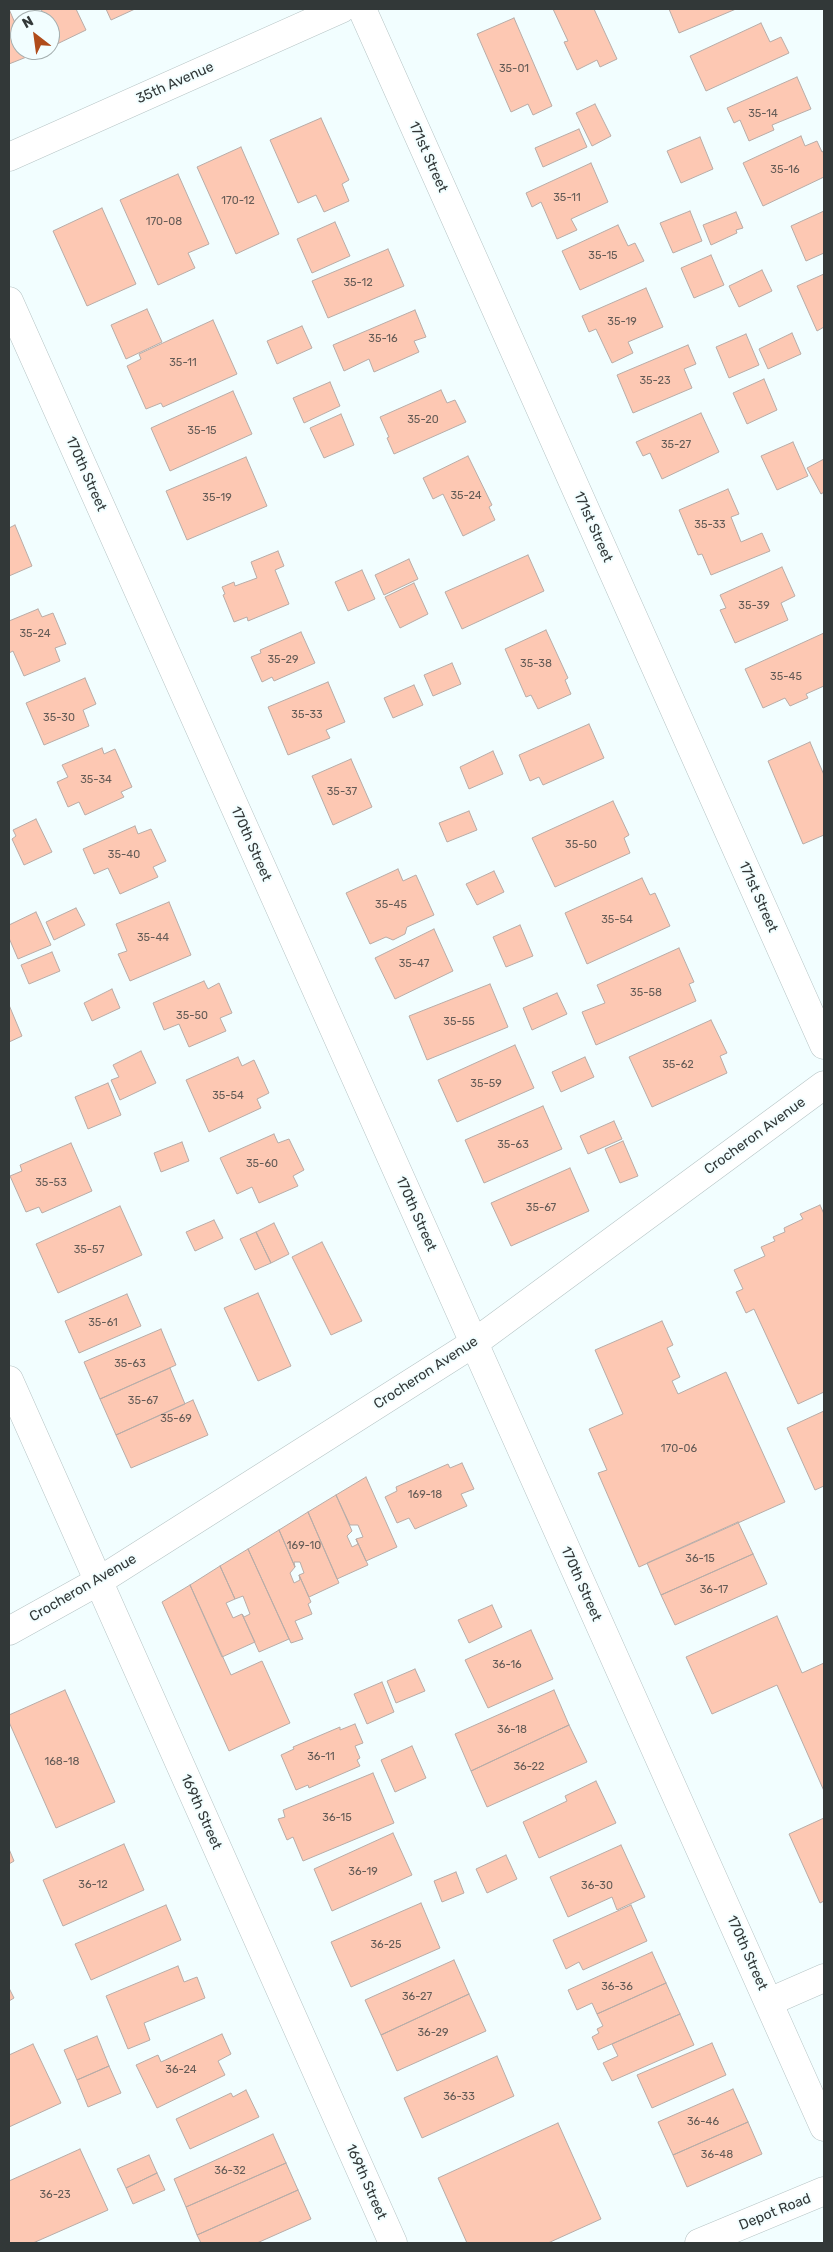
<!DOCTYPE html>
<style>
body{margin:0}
#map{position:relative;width:833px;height:2252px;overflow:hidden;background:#f2feff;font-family:Rubik,sans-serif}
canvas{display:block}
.frame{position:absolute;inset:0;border:10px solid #323838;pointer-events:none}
.north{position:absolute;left:10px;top:10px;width:50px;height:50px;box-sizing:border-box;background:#f2feff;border:1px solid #a5afaf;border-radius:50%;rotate:330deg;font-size:14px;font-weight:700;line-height:20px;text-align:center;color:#323838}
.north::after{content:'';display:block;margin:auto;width:18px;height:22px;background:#b04c1b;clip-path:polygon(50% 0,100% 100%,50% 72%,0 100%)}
</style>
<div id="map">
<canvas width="833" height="2252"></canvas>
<div class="frame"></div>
<div class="north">N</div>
</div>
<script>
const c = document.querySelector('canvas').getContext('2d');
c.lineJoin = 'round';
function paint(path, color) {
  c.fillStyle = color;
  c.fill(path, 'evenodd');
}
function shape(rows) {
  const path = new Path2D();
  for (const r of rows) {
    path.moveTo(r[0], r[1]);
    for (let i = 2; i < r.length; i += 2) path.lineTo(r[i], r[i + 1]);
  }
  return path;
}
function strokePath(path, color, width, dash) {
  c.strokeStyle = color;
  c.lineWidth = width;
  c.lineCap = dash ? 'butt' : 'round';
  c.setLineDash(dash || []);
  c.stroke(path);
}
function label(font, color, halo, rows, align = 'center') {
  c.font = font + ' Rubik,sans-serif';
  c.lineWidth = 4;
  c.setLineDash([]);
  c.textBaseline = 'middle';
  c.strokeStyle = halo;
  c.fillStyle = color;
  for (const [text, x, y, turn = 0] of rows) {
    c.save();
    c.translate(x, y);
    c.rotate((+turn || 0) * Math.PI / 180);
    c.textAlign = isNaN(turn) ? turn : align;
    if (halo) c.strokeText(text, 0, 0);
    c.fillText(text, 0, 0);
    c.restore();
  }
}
const building = shape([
 [9,9,20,35,20,50,26,50,29,56,9,64,9,9],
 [41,9,76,9,86,30,57,44,50,29,50,20,46,20,41,9],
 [106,9,135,9,111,20,106,9],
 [553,9,594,9,617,59,600,67,597,60,577,70,564,42,568,41,553,9],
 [669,9,736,9,679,33,669,9],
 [514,18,552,106,533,115,528,104,511,112,477,34,514,18],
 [761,23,770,42,781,37,789,53,706,91,690,56,761,23],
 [797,77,811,109,772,125,774,130,749,141,740,120,734,123,727,108,797,77],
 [595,104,611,136,592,146,576,113,595,104],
 [321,118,349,180,342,184,349,201,324,212,316,195,298,203,270,140,321,118],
 [579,129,587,147,543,167,535,148,579,129],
 [801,136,805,146,817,141,822,152,824,151,824,177,763,206,743,163,801,136],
 [700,137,713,169,681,183,667,151,700,137],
 [241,147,279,234,236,254,197,167,241,147],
 [591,163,608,202,571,219,577,230,557,239,541,202,532,207,526,193,591,163],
 [178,174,209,244,188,253,195,268,158,285,120,200,178,174],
 [102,208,136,284,87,306,53,231,102,208],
 [690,211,702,241,673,253,660,223,690,211],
 [824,211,824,253,806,261,791,226,824,211],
 [736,212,743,228,736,230,737,233,711,245,703,225,736,212],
 [335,222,350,256,312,273,297,239,335,222],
 [618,225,628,246,635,243,644,261,580,290,562,251,618,225],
 [388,249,404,286,328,318,312,281,388,249],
 [711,255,724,285,694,298,681,268,711,255],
 [762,270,772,291,739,307,729,286,762,270],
 [824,274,824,327,817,331,797,286,824,274],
 [646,288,663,327,628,342,633,353,612,363,596,329,589,332,582,316,646,288],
 [147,309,162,342,126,359,111,325,147,309],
 [415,310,426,337,414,341,419,352,374,372,369,359,344,371,333,345,415,310],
 [213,320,237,374,163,407,161,403,146,409,127,366,141,359,139,354,213,320],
 [302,326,312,348,277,364,267,341,302,326],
 [792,333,801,354,768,369,759,349,792,333],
 [746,334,759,365,729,378,716,347,746,334],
 [688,345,696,364,684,369,692,388,633,413,617,375,688,345],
 [764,379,777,410,747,424,733,393,764,379],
 [330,382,340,406,304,423,293,398,330,382],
 [441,390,447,403,455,400,466,422,394,454,387,438,389,437,380,417,441,390],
 [233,391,252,434,170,471,151,428,233,391],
 [701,413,719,452,662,479,650,453,643,456,636,442,701,413],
 [341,414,354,445,324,458,310,428,341,414],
 [793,442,808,476,777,490,761,456,793,442],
 [468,456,492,505,489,507,495,520,463,536,443,494,433,499,423,478,468,456],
 [246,457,267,506,187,540,166,491,246,457],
 [824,459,824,492,821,494,807,468,824,459],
 [728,489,739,514,731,517,741,542,762,533,770,551,711,575,702,554,698,555,679,510,728,489],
 [15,525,32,566,9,576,9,528,15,525],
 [278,551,284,566,275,570,289,604,248,621,247,617,234,622,223,595,225,594,222,587,234,582,235,586,257,578,251,562,278,551],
 [528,555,544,591,462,629,445,592,528,555],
 [409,559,418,579,384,595,375,575,409,559],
 [782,567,795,596,781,603,788,620,735,643,720,610,726,608,720,595,782,567],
 [362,570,375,599,348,611,335,582,362,570],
 [414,583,428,614,400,628,385,597,414,583],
 [38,609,42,617,53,613,66,644,55,648,60,661,24,676,13,651,9,653,9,621,38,609],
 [546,630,568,678,565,680,571,694,538,709,531,695,526,697,505,649,546,630],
 [301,632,315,663,274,681,272,677,262,682,251,657,261,653,260,650,301,632],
 [824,633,824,686,806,694,808,698,790,706,785,698,763,708,745,669,824,633],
 [452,663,461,684,433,696,424,675,452,663],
 [85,678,96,704,83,710,89,726,44,745,26,703,85,678],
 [328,682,345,722,326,730,330,738,288,755,268,707,328,682],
 [414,685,423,705,393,718,384,698,414,685],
 [589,724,604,758,543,785,539,777,530,781,519,755,589,724],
 [810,742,824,775,824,835,803,844,768,761,810,742],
 [102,748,104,754,115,749,132,787,121,792,124,797,85,815,79,802,68,807,57,782,68,777,62,765,102,748],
 [493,751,503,774,469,789,460,767,493,751],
 [351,759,372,807,333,825,312,776,351,759],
 [613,801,629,835,624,838,630,853,555,887,532,838,613,801],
 [469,811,477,830,447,842,439,823,469,811],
 [36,819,52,852,24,865,12,839,16,836,13,830,36,819],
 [135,826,138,834,151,829,166,861,153,867,158,877,120,894,108,868,94,874,83,849,135,826],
 [398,869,403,881,416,875,434,915,407,927,405,934,393,940,386,937,370,944,346,893,398,869],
 [494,871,504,892,477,905,466,884,494,871],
 [642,878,650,895,655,893,670,926,587,964,565,913,642,878],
 [169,902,191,955,130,981,118,954,127,951,116,924,169,902],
 [76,908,85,925,54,940,46,922,76,908],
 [36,912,51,945,18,959,9,938,9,925,36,912],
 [520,925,533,956,506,967,493,937,520,925],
 [434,929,453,971,395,999,375,958,434,929],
 [679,948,694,982,689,984,696,1001,596,1045,582,1012,605,1003,597,985,679,948],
 [52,952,60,971,29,984,21,965,52,952],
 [204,981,208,989,219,983,232,1013,220,1018,226,1031,189,1047,179,1024,164,1030,153,1003,204,981],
 [490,984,508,1027,427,1060,409,1016,490,984],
 [112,989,120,1008,92,1021,84,1003,112,989],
 [557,993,567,1014,532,1030,523,1008,557,993],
 [9,1005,22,1036,9,1042,9,1005],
 [711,1020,727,1053,720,1056,727,1073,652,1107,629,1057,711,1020],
 [515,1045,534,1088,457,1122,438,1080,515,1045],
 [141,1051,156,1083,120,1100,111,1080,119,1077,113,1065,141,1051],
 [238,1057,242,1066,254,1060,269,1093,257,1099,261,1108,209,1132,186,1080,238,1057],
 [585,1057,594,1077,561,1092,552,1072,585,1057],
 [108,1083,121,1115,88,1129,75,1097,108,1083],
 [543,1106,562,1149,484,1183,465,1140,543,1106],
 [614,1121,622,1139,588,1154,580,1136,614,1121],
 [274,1134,278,1143,289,1139,304,1170,293,1176,298,1186,259,1203,252,1187,237,1194,220,1158,274,1134],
 [623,1141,638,1176,620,1183,605,1149,623,1141],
 [182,1142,189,1161,161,1172,154,1153,182,1142],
 [71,1143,92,1191,42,1213,39,1207,26,1212,10,1176,22,1171,20,1165,71,1143],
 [570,1168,589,1211,511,1246,491,1203,570,1168],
 [820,1205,824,1214,824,1392,798,1404,754,1309,746,1313,736,1292,743,1289,734,1270,765,1256,761,1247,775,1241,773,1237,785,1232,784,1228,803,1219,800,1214,820,1205],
 [120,1206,142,1255,58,1293,36,1244,120,1206],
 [214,1220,223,1238,195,1251,186,1232,214,1220],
 [274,1223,289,1254,271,1263,256,1232,274,1223],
 [256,1232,271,1263,255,1270,240,1239,256,1232],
 [322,1242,362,1321,331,1335,292,1257,322,1242],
 [258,1293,291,1366,258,1381,224,1308,258,1293],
 [127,1294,141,1326,79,1353,65,1321,127,1294],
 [662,1321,673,1345,667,1348,680,1377,672,1381,678,1394,726,1372,785,1502,639,1567,598,1473,607,1470,589,1429,623,1414,595,1350,662,1321],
 [161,1329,176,1365,100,1399,84,1362,161,1329],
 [170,1368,185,1404,116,1435,100,1399,170,1368],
 [193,1400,208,1435,131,1468,116,1435,193,1400],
 [824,1411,824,1486,815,1490,787,1428,824,1411],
 [462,1463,474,1489,461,1494,467,1506,415,1529,409,1518,397,1523,385,1497,397,1491,396,1487,448,1464,450,1468,462,1463],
 [366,1477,397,1547,366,1561,356,1539,363,1537,358,1525,350,1525,336,1495,366,1477],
 [336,1495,352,1531,347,1536,352,1547,358,1544,356,1539,368,1565,337,1579,308,1512,336,1495],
 [308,1512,339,1583,309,1597,299,1575,304,1573,300,1562,294,1562,295,1567,279,1530,308,1512],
 [738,1522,753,1554,661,1595,647,1563,738,1522],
 [279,1530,295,1567,290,1573,294,1583,300,1580,299,1575,311,1602,308,1604,312,1614,295,1621,303,1639,291,1643,248,1549,279,1530],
 [248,1549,289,1639,259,1652,242,1614,244,1617,250,1614,243,1596,235,1599,220,1566,248,1549],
 [753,1554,767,1584,675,1625,661,1595,753,1554],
 [220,1566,235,1599,226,1603,233,1618,242,1614,255,1642,222,1657,190,1585,220,1566],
 [190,1585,231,1675,262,1661,290,1723,229,1751,162,1602,190,1585],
 [492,1605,502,1627,469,1643,458,1620,492,1605],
 [777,1616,802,1673,824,1663,824,1791,777,1685,712,1714,686,1657,777,1616],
 [531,1630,553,1679,488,1708,465,1660,531,1630],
 [415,1669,425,1691,396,1703,387,1681,415,1669],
 [382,1682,394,1712,367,1724,354,1694,382,1682],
 [65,1690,115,1802,56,1828,9,1722,9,1715,65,1690],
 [554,1690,569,1725,471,1771,455,1734,554,1690],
 [355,1724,363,1743,355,1746,360,1758,357,1760,360,1766,309,1788,308,1785,296,1790,281,1755,294,1749,293,1747,340,1727,340,1730,355,1724],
 [569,1725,587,1762,487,1807,471,1771,569,1725],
 [412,1746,426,1778,395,1792,381,1760,412,1746],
 [373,1773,394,1823,303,1861,293,1837,287,1840,278,1819,285,1817,283,1810,373,1773],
 [596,1781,616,1823,539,1858,523,1822,567,1801,565,1796,596,1781],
 [824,1818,824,1901,820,1903,789,1834,824,1818],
 [393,1833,412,1875,332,1911,314,1869,393,1833],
 [124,1844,144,1890,63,1926,43,1880,124,1844],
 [621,1845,645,1897,617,1910,612,1897,568,1917,550,1877,621,1845],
 [9,1849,14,1861,9,1864,9,1849],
 [506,1855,517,1879,487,1893,476,1869,506,1855],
 [456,1872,464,1893,442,1902,434,1881,456,1872],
 [421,1903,440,1948,351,1987,331,1942,421,1903],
 [166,1905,181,1940,91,1980,75,1944,166,1905],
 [631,1905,647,1941,583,1970,579,1962,566,1969,553,1940,631,1905],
 [652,1952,666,1983,597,2014,592,2003,577,2010,568,1990,652,1952],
 [454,1960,469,1994,381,2035,365,2000,454,1960],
 [178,1966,184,1982,197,1977,205,1998,144,2023,150,2040,128,2049,106,1996,178,1966],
 [666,1983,680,2014,598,2050,592,2037,599,2033,597,2029,603,2026,597,2014,666,1983],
 [9,1988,14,1998,9,2001,9,1988],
 [469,1994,486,2031,397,2071,381,2035,469,1994],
 [680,2014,694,2045,612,2081,603,2063,618,2056,612,2044,680,2014],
 [222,2034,231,2054,218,2061,225,2075,157,2108,136,2065,158,2055,161,2062,222,2034],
 [97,2036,109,2066,77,2080,64,2050,97,2036],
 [712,2043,726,2075,652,2108,637,2075,712,2043],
 [33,2044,61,2103,9,2127,9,2055,33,2044],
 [497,2056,514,2096,422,2138,404,2098,497,2056],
 [109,2066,121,2093,88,2107,77,2080,109,2066],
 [733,2089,748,2122,673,2155,658,2122,733,2089],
 [246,2090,259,2117,190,2149,176,2119,231,2093,233,2097,246,2090],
 [748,2122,762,2154,687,2187,673,2155,748,2122],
 [558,2123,601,2219,548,2243,467,2243,438,2178,558,2123],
 [273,2134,286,2163,186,2207,174,2179,273,2134],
 [80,2149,108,2210,33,2243,9,2243,9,2181,80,2149],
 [149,2155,157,2173,126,2188,117,2169,149,2155],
 [286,2163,298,2190,197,2235,186,2207,286,2163],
 [157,2173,165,2190,133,2204,126,2188,157,2173],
 [298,2190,311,2219,257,2243,201,2243,197,2235,298,2190]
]);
const minor = shape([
 [362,9,824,1045],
 [9,157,341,9],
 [9,301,824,2127],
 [9,1380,393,2243],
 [769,2002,824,1978],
 [699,2243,824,2191]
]);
const tertiary = shape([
 [9,1631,99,1581,474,1343,824,1085]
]);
const numberNames = [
 ["35-01",514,69],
 ["35-14",763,114],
 ["35-16",785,170],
 ["35-11",567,198],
 ["170-12",238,201],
 ["170-08",164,222],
 ["35-15",603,256],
 ["35-12",358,283],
 ["35-19",622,322],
 ["35-16",383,339],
 ["35-11",183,363],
 ["35-23",655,381],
 ["35-20",423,420],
 ["35-15",202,431],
 ["35-27",676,445],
 ["35-24",466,496],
 ["35-19",217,498],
 ["35-33",710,525],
 ["35-39",754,606],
 ["35-24",35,634],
 ["35-29",283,660],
 ["35-38",536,664],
 ["35-45",786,677],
 ["35-33",307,715],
 ["35-30",59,718],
 ["35-34",96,780],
 ["35-37",342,792],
 ["35-50",581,845],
 ["35-40",124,855],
 ["35-45",391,905],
 ["35-54",617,920],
 ["35-44",153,938],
 ["35-47",414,964],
 ["35-58",646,993],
 ["35-50",192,1016],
 ["35-55",459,1022],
 ["35-62",678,1065],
 ["35-59",486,1084],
 ["35-54",228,1096],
 ["35-63",513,1145],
 ["35-60",262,1164],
 ["35-53",51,1183],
 ["35-67",541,1208],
 ["35-57",89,1250],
 ["35-61",103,1323],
 ["35-63",130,1364],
 ["35-67",143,1401],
 ["35-69",176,1419],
 ["170-06",679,1449],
 ["169-18",425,1495],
 ["169-10",304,1546],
 ["36-15",700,1559],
 ["36-17",714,1590],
 ["36-16",507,1665],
 ["36-18",512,1730],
 ["36-11",321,1757],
 ["168-18",62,1762],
 ["36-22",529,1767],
 ["36-15",337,1818],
 ["36-19",363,1872],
 ["36-12",93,1885],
 ["36-30",597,1886],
 ["36-25",386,1945],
 ["36-36",617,1987],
 ["36-27",417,1997],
 ["36-29",433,2033],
 ["36-24",181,2070],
 ["36-33",459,2097],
 ["36-46",703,2122],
 ["36-48",717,2155],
 ["36-32",230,2171],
 ["36-23",55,2195]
];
const streetNames = [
 ["35th Avenue",175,83,-24],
 ["171st Street",428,157,66],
 ["170th Street",86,474,66],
 ["171st Street",593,527,66],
 ["170th Street",251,844,66],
 ["171st Street",758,897,66],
 ["Crocheron Avenue",755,1136,-36],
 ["170th Street",416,1214,66],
 ["Crocheron Avenue",426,1373,-33],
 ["170th Street",581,1584,66],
 ["Crocheron Avenue",83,1588,-30],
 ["169th Street",201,1812,66],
 ["170th Street",747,1953,66],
 ["169th Street",366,2182,66],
 ["Depot Road",775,2212,-22]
];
paint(building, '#fdc8b3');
strokePath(building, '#b8aca7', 1);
strokePath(minor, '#b6c4c5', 29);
strokePath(tertiary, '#b6c4c5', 29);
strokePath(minor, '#fff', 28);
strokePath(tertiary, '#fff', 28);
label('11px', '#655c57', null, numberNames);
label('14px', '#323838', '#f2feff', streetNames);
</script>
